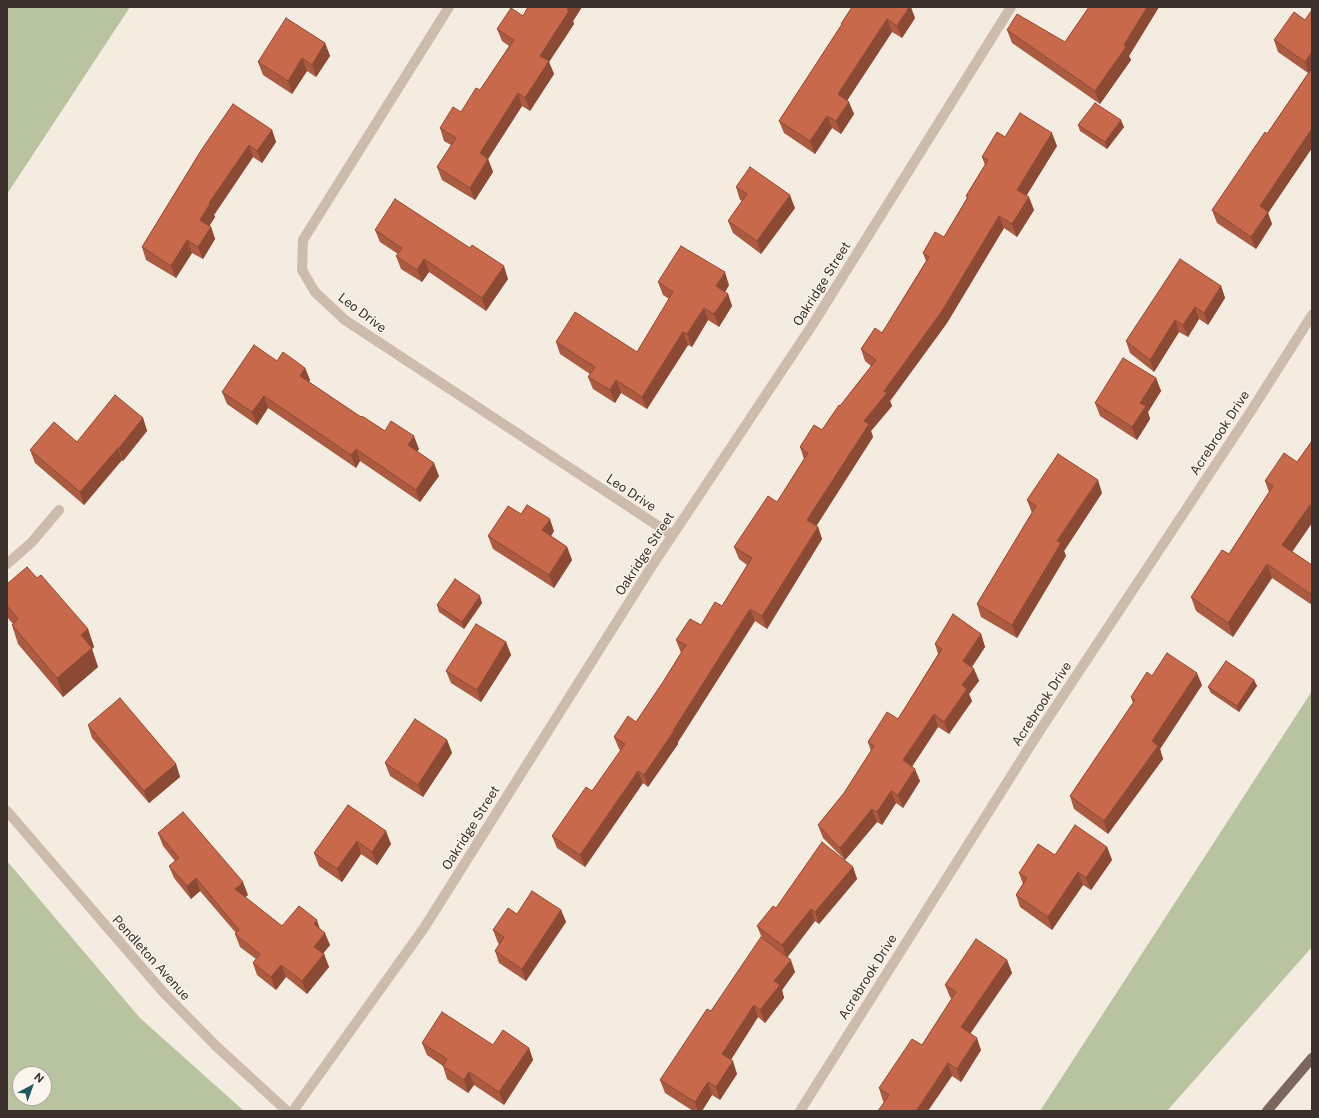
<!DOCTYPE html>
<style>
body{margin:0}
#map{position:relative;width:1319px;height:1118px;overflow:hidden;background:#f4ebe1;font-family:"Public Sans",sans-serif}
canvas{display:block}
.frame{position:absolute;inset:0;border:8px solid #3b302b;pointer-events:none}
.north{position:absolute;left:12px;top:1066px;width:40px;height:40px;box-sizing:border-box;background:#fbf5ee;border:1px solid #aea6a0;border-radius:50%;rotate:41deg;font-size:11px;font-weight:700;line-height:16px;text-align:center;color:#3b302b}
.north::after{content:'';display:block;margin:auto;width:14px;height:18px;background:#1f5a5e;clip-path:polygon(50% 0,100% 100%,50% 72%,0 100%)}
</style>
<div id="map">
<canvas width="1319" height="1118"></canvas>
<div class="frame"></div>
<div class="north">N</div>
</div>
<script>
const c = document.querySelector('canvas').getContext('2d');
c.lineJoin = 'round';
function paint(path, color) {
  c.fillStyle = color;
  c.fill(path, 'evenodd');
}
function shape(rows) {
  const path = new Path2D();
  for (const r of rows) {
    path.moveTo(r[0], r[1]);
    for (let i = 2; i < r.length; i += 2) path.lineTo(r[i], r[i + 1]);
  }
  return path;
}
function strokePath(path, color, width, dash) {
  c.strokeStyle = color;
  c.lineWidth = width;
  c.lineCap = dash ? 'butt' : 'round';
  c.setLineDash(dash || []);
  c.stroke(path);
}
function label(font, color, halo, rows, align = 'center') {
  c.font = font + ' "Public Sans",sans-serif';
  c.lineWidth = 3;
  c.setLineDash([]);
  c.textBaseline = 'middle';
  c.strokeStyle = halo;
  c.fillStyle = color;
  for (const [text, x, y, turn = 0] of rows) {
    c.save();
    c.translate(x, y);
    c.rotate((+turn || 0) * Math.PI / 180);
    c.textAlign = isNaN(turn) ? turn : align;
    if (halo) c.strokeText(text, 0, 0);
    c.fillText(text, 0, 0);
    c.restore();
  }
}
const green = shape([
 [7,7,130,7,7,194],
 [1312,691,1312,947,1167,1111,1040,1111],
 [7,861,140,1018,244,1111,7,1111],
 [20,1074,44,1074,44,1098,20,1098]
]);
const service = shape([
 [7,564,32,542,59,510]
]);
const minor = shape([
 [449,7,303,240,302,270,315,292,345,320,672,535],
 [293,1111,424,928,650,569,811,327,1011,7],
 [800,1111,1037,735,1251,411,1312,315]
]);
const tertiary = shape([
 [7,811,163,992,216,1046,287,1111]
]);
const primary = shape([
 [1267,1111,1312,1058]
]);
const wall = shape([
 [528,7,582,7,573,21,574,24,549,62,554,74,530,111,522,106,488,159,493,172,475,200,442,180,437,167,451,145,444,141,440,128,461,112,480,90,509,46,502,41,497,29,523,16],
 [852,7,915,18,902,38,892,32,847,100,854,114,841,134,832,128,815,154,784,133,779,121,842,25,841,24],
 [1089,7,1159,7,1129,56,1131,60,1100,104,1012,43,1007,30,1065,42],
 [1312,10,1312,148,1268,213,1272,224,1256,249,1217,223,1212,210,1267,134,1308,73,1278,52,1274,40,1305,20],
 [325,43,330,56,316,77,307,71,292,94,263,75,258,62],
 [1078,125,1124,127,1107,149,1080,131],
 [272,130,276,142,262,163,253,157,214,215,215,217,209,226,211,227,215,239,203,259,192,253,176,278,146,260,142,247,202,149],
 [1005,137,1057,146,1026,195,1034,210,1017,237,1004,228,947,323,890,401,892,406,871,431,873,437,816,526,818,527,822,539,767,629,755,621,678,742,678,744,648,787,643,783,585,867,557,848,552,836,592,791,621,751,619,749,614,737,636,722,663,682,681,653,676,640,701,625,722,606,747,565,739,559,734,547,777,502,804,459,800,447,822,430,840,406,871,366,865,361,861,349,882,333,926,261,923,253,944,237,967,198,966,196,985,165,982,157],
 [736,187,795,208,761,254,733,233,728,221,742,201,740,200],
 [375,230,508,279,486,311,429,272,422,282,401,269,396,256,398,254,380,242],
 [658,282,729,285,725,292,728,294,732,306,719,327,708,320,692,347,688,345,647,409,621,393,615,403,593,389,588,377,590,374,560,354,556,342,637,352,669,299,663,295],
 [1221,286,1225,298,1208,325,1199,319,1188,337,1179,332,1154,372,1130,353,1126,341],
 [277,361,305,368,310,380,309,382,361,417,385,431,419,449,417,451,439,476,420,502,360,461,356,468,268,408,257,425,227,404,222,392],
 [1156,378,1161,391,1148,412,1150,419,1137,440,1100,416,1095,403],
 [143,418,147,431,123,461,122,460,84,505,35,463,30,450,77,442],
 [1312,441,1312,523,1292,552,1312,565,1312,605,1272,578,1233,637,1196,611,1191,597,1229,554,1269,492,1265,481,1297,462],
 [1102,493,1064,551,1066,556,1017,638,981,617,977,604,1032,513,1027,500],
 [521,514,554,531,551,536,567,547,572,560,554,588,493,549,488,536],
 [37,578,88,629,94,647,92,649,98,667,63,697,18,644,12,625,13,624,7,617,7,584],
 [482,603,464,629,439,612,437,605],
 [981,634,985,647,972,667,974,669,979,681,969,694,972,701,949,734,938,727,912,766,920,781,903,808,896,803,882,825,877,822,845,860,823,838,818,825,844,793,871,751,868,742,898,719,938,654,935,644],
 [506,642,511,655,481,702,451,683,446,671],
 [1152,676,1202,685,1160,749,1163,759,1108,834,1074,809,1070,796,1133,703,1131,697],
 [1254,680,1257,686,1239,712,1211,693,1208,687],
 [88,725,176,764,180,777,149,803,92,738],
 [447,740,452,753,423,797,390,776,385,763],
 [348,805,391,844,377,865,361,854,342,882,319,866,314,853],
 [158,833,248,895,245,897,282,926,320,929,330,945,323,953,324,954,329,967,307,994,286,977,276,990,257,975,253,963,256,959,240,947,235,934,236,933,200,891,191,899,174,878,169,866,175,861,163,846],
 [1107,847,1112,860,1091,890,1083,885,1052,930,1020,907,1016,895,1023,884,1019,873,1055,855],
 [853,867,857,879,819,924,815,921,787,957,795,972,782,990,784,998,765,1023,758,1017,731,1060,737,1074,720,1100,712,1095,702,1111,693,1111,665,1093,660,1080,711,1011,762,938,757,926,776,908],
 [561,910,566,922,526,981,499,963,495,951,499,944,498,943,493,930,517,914],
 [1007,960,1012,973,970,1033,981,1050,961,1082,952,1076,884,1102,883,1101,879,1088,922,1045,952,999,950,997,945,985],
 [422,1043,493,1045,529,1048,533,1060,504,1105,474,1085,468,1093,447,1079,443,1066,427,1055]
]);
const shadedWall = shape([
 [569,7,582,7,573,21,574,24,549,62,554,74,530,111,525,98,540,56],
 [909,7,911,7,915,18,902,38,897,26],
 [1147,7,1159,7,1129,56,1131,60,1100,104,1095,91],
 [887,19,892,32,843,107,838,94],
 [325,43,330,56,316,77,312,65],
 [1312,52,1312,70,1309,74,1305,62],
 [302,58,307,71,292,94,288,81],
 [518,93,522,106,488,159,493,172,475,200,470,188,480,153],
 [849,102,854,114,841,134,836,121],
 [827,116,832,128,815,154,810,141],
 [1121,120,1124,127,1107,149,1105,142],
 [272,130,276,142,262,163,257,151],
 [1311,130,1312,133,1312,148,1268,213,1272,224,1256,249,1251,237,1260,206],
 [1052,133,1057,146,1022,203,1017,190],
 [249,145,253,157,214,215,215,217,205,233,200,220,209,203],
 [790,195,795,208,761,254,757,241],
 [1029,197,1034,210,1017,237,1012,224],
 [999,216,1004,228,947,323,890,401,892,406,871,431,873,437,812,533,807,520,864,421],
 [211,227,215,239,203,259,198,247],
 [187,240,192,253,176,278,171,266],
 [424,259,429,272,422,282,417,270],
 [504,266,508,279,486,311,482,298],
 [725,272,729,285,721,299,716,286],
 [1221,286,1225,298,1208,325,1204,313],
 [728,294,732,306,719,327,714,314],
 [1195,307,1199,319,1188,337,1183,325],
 [704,308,708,320,692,347,687,334],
 [1175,320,1179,332,1154,372,1150,360],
 [683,332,688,345,647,409,642,397],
 [305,368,310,380,304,389,300,376],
 [1156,378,1161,391,1148,412,1150,419,1137,440,1132,427,1140,403],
 [616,380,621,393,615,403,610,390],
 [264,396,268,408,257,425,252,412],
 [143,418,147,431,123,461,119,448],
 [414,436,419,449,413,458,408,445],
 [118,448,122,460,84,505,80,492],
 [356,449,360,461,356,468,351,455],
 [434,463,439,476,420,502,416,490],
 [1098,480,1102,493,1064,551,1066,556,1017,638,1012,625,1057,541],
 [1310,505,1312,512,1312,523,1287,559,1282,545],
 [550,519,554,531,547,543,542,530],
 [818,527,822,539,767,629,762,616],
 [567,547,572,560,554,588,549,575],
 [1267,564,1272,578,1233,637,1228,623],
 [480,596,482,603,464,629,462,622],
 [750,609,755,621,678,742,678,744,648,787,644,775,673,731],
 [88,629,94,647,92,649,98,667,63,697,57,678,81,635],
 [981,634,985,647,967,674,963,661],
 [506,642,511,655,481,702,477,690],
 [974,669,979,681,969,694,972,701,949,734,944,722,962,685],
 [1197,673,1202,685,1160,749,1163,759,1108,834,1104,821,1152,741],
 [1254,680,1257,686,1239,712,1237,706],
 [934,714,938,727,908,773,903,760],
 [447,740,452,753,423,797,418,785],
 [176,764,180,777,149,803,144,791],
 [915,769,920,781,903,808,898,795],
 [638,771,643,783,585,867,580,855],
 [891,791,896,803,882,825,877,812],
 [872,809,877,822,845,860,840,848],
 [386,831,391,844,377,865,372,852],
 [357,841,361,854,342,882,337,869],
 [1107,847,1112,860,1091,890,1086,878],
 [853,867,857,879,819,924,815,912],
 [1078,872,1083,885,1052,930,1048,917],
 [196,878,200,891,191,899,187,886],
 [243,882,248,895,240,901,235,889],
 [811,909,815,921,787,958,782,945],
 [561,910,566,922,526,981,522,969],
 [317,920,321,932,314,924],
 [325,933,330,945,319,959,314,947],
 [324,954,329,967,307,994,302,981],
 [791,960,795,972,782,990,784,998,765,1023,760,1010,774,981],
 [1007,960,1012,973,966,1040,961,1027],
 [281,965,286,977,276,990,271,977],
 [754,1005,758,1017,726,1067,722,1054],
 [977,1038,981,1050,961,1082,957,1069],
 [529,1048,533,1060,504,1105,499,1092],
 [733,1061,737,1074,720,1100,716,1087],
 [948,1063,952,1076,928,1111,916,1111],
 [469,1072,474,1085,468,1093,464,1080],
 [708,1082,712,1095,702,1111,698,1111,695,1102]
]);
const building = shape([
 [528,7,569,7,567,10,569,11,540,56,549,61,525,98,518,93,480,153,488,159,470,188,437,167,456,138,440,128,453,107,461,112,476,88,480,90,514,40,497,29,511,8,523,16,528,7],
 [852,7,909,7,897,26,887,19,838,94,849,102,836,121,827,116,810,141,779,121,842,24,841,24,852,7],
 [1089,7,1147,7,1124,45,1126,47,1095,91,1007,30,1017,14,1065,42,1089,7],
 [1312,10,1312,52,1305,62,1274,40,1294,12,1305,20,1312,10],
 [286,18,325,43,312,65,302,58,288,81,258,62,286,18],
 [1312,68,1312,131,1311,130,1260,206,1268,212,1251,237,1212,210,1265,132,1267,134,1312,68],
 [1095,103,1121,120,1105,142,1078,125,1095,103],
 [233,104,272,130,257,151,249,145,209,203,210,204,200,220,211,227,198,247,187,240,171,266,142,247,202,149,233,104],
 [1020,113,1052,133,1017,190,1029,197,1012,224,999,216,942,311,884,391,887,393,864,421,869,424,807,520,818,527,762,616,750,609,673,731,674,731,644,775,638,771,580,855,552,836,586,787,592,791,625,744,614,737,628,716,636,722,663,682,686,645,676,640,690,619,701,625,715,602,722,606,752,558,734,547,768,496,777,502,808,453,800,447,814,425,822,430,839,405,840,406,876,360,861,349,875,328,882,333,929,257,923,253,935,232,944,237,968,197,966,196,988,160,982,157,997,132,1005,137,1020,113],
 [750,167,790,195,757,241,728,221,747,194,736,187,750,167],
 [395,199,470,248,472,245,504,266,482,298,424,259,417,270,396,256,402,248,375,230,395,199],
 [681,246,725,272,716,286,728,294,714,314,704,308,687,334,683,332,642,397,616,380,610,390,588,377,595,367,556,342,575,312,637,352,673,292,658,282,681,246],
 [1180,259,1221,286,1204,313,1195,307,1183,325,1175,320,1150,360,1126,341,1180,259],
 [254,345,277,361,283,352,305,368,300,376,361,417,362,416,385,431,391,421,414,436,408,445,434,463,416,490,356,449,351,455,264,396,252,412,222,392,254,345],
 [1123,358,1156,378,1140,403,1146,406,1132,427,1095,403,1123,358],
 [115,395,143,418,119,448,118,448,80,492,30,450,54,422,77,442,115,395],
 [1312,441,1312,507,1310,505,1282,545,1312,565,1312,595,1267,564,1228,623,1191,597,1222,550,1229,554,1273,486,1265,481,1284,453,1297,462,1312,441],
 [1058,454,1098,480,1057,541,1061,543,1012,625,977,604,1036,506,1027,500,1058,454],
 [527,505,550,519,542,530,567,547,549,575,488,536,508,506,521,514,527,505],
 [27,567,37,578,41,575,88,629,81,635,92,648,57,678,12,625,18,619,7,606,7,584,27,567],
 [455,579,480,596,462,622,437,605,455,579],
 [953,614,981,634,963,661,974,669,962,685,967,689,944,722,934,714,903,760,915,769,898,795,891,791,877,812,872,809,840,848,818,825,844,793,874,746,868,742,887,712,898,719,942,649,935,644,953,614],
 [476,624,506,642,477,690,446,671,476,624],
 [1167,653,1197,673,1152,741,1158,746,1104,821,1070,796,1135,700,1131,697,1147,672,1152,676,1167,653],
 [1226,661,1254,680,1237,706,1208,687,1226,661],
 [120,698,176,764,144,791,88,725,120,698],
 [415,719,447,740,418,785,385,763,415,719],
 [348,805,386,831,372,852,357,841,337,869,314,853,348,805],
 [183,812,243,882,235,889,282,926,299,906,317,920,314,924,325,933,314,947,324,954,302,981,281,965,271,977,253,963,260,954,235,934,239,930,196,878,187,886,169,866,179,858,158,833,183,812],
 [1075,825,1107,847,1086,878,1078,872,1048,917,1016,895,1027,878,1019,873,1038,844,1055,855,1075,825],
 [822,842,853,867,815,912,811,909,782,945,757,926,773,906,776,908,822,842],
 [532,891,561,910,522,969,495,951,504,937,493,930,508,908,517,914,532,891],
 [761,937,791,960,774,981,780,985,760,1010,754,1005,722,1054,733,1061,716,1087,708,1082,695,1102,660,1080,707,1009,711,1011,761,937],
 [976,939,1007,960,961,1027,977,1038,957,1069,948,1063,916,1111,878,1111,889,1095,879,1088,912,1039,922,1045,956,992,945,985,976,939],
 [442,1012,493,1045,503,1030,529,1048,499,1092,469,1072,464,1080,443,1066,447,1059,422,1043,442,1012]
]);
const streetNames = [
 ["Oakridge Street",822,284,-58],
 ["Leo Drive",362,313,37],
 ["Acrebrook Drive",1220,433,-57],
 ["Leo Drive",631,493,33],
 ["Oakridge Street",645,554,-57],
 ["Acrebrook Drive",1042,704,-57],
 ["Oakridge Street",471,828,-58],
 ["Pendleton Avenue",151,958,48],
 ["Acrebrook Drive",868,977,-58]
];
paint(green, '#b8c4a0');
strokePath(service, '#cdbbac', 10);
strokePath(minor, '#cdbbac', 10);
strokePath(tertiary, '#cdbbac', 10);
strokePath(primary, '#7d675c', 10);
paint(wall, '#ac5a40');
paint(shadedWall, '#8c4a34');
paint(building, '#c8694b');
strokePath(building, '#8c4a34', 1);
label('13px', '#3b302b', '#fbf5ee', streetNames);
</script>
